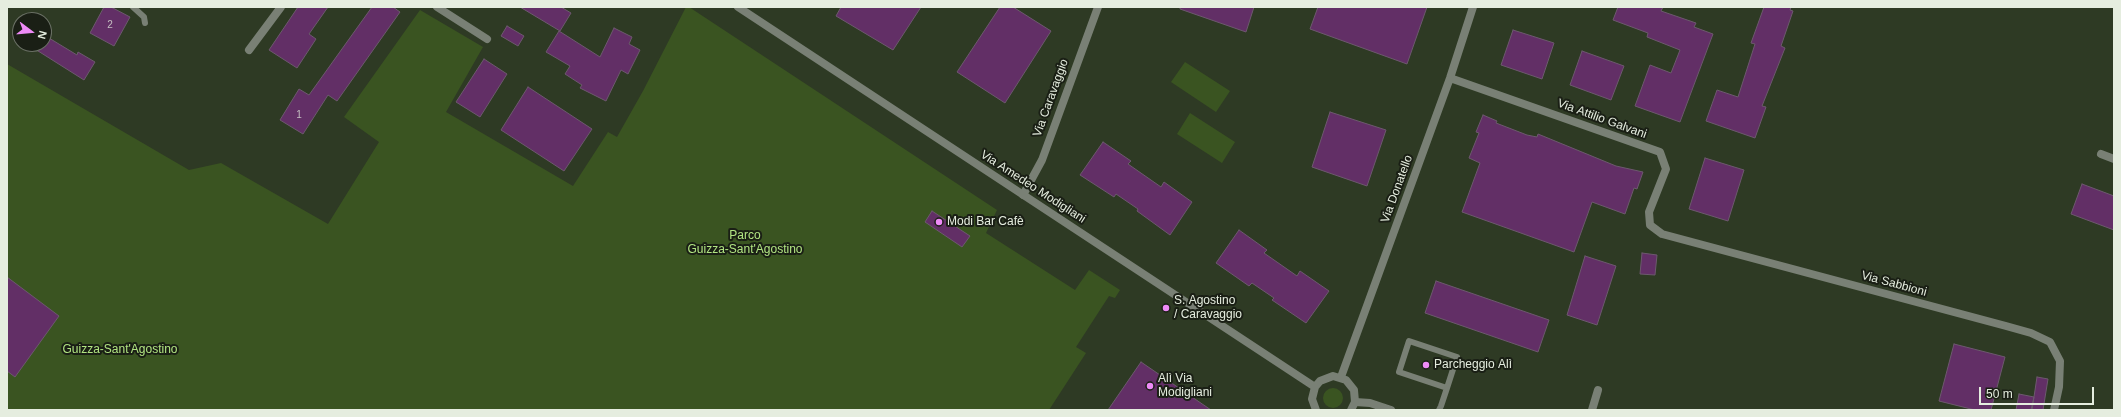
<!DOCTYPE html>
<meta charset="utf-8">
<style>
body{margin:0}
#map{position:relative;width:2121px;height:417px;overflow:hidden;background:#2e3a24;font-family:Helvetica,sans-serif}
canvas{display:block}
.frame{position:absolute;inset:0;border:8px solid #e5eddf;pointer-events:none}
.north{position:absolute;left:12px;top:12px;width:40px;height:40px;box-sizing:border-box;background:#1a1f15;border:1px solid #6b7166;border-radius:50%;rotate:106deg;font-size:11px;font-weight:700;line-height:16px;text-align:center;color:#e5eddf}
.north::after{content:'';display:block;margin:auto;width:14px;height:18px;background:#ee8bf7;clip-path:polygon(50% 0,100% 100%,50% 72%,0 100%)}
.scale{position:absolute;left:1979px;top:387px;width:115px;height:18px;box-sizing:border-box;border:2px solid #e5eddf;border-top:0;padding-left:5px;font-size:12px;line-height:14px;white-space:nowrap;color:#e5eddf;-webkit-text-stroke:3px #1a1f15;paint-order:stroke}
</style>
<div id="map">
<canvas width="2121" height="417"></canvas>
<div class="frame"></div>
<div class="north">N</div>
<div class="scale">50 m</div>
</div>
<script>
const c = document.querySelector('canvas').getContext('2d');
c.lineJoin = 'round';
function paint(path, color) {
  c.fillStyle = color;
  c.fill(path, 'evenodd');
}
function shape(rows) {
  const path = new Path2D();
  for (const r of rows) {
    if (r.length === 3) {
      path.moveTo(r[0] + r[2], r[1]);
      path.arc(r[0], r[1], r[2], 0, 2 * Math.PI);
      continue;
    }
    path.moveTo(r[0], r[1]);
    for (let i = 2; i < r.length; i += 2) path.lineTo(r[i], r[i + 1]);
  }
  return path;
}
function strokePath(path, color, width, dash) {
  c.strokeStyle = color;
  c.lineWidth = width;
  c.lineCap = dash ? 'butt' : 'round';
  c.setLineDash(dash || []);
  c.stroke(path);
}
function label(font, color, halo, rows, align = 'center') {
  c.font = font + ' Helvetica,sans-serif';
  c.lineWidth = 4;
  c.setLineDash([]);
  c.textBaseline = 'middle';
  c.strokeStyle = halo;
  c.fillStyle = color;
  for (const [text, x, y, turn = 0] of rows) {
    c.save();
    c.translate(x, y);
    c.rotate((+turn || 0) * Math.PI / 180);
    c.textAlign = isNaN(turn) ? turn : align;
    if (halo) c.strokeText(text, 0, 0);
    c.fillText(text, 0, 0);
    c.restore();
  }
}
const green = shape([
 [686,7,689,7,997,210,986,233,1075,290,1089,270,1120,290,1115,298,1109,296,1076,347,1086,353,1049,410,7,410,7,64,189,170,221,163,328,224,379,142,344,117,420,10,483,47,446,112,573,186,608,132,617,137,643,91],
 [1185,62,1230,91,1216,112,1171,82],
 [1190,113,1235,142,1222,163,1177,134],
 [1333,398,10]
]);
const building = shape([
 [104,7,111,7,130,17,114,46,90,33,104,7],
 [298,7,328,7,309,34,316,39,297,68,269,50,298,7],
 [372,7,393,7,400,12,337,101,328,95,303,134,280,120,299,89,309,95,372,7],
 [520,7,561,7,571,13,560,31,520,7],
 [841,7,921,7,893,50,836,16,841,7],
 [1000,7,1013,7,1051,31,1005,103,957,72,1000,7],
 [1180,7,1254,7,1246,32,1180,9,1180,7],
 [1318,7,1427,7,1407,64,1310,29,1318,7],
 [1618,7,1663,7,1661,11,1696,23,1694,27,1713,34,1680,122,1635,106,1650,65,1671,73,1680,50,1647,37,1648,33,1613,20,1618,7],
 [1764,7,1791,7,1790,10,1793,11,1781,46,1785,48,1762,106,1766,107,1755,138,1706,121,1717,90,1738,97,1755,44,1751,43,1764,7],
 [507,26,524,36,518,46,501,36,507,26],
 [614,28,632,37,629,44,640,50,628,74,621,70,606,101,580,88,582,85,565,74,570,66,546,52,559,31,600,57,614,28],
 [1513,30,1554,43,1542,79,1501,65,1513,30],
 [44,35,77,55,78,52,95,62,84,80,27,44,44,44,44,35],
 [1582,51,1624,66,1611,100,1570,85,1582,51],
 [484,59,507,74,480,117,456,102,484,59],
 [528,87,592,129,564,171,501,130,528,87],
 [1330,112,1386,130,1367,186,1312,167,1330,112],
 [1483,115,1497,121,1496,123,1527,135,1537,137,1538,134,1616,166,1643,172,1637,189,1634,188,1625,214,1592,202,1574,252,1462,212,1480,163,1469,158,1479,133,1476,132,1483,115],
 [1103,142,1131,161,1128,164,1161,187,1164,182,1192,202,1170,235,1137,211,1138,209,1116,194,1114,197,1080,175,1103,142],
 [1705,158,1744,170,1728,221,1689,209,1705,158],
 [2082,184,2114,196,2114,230,2071,214,2082,184],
 [932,211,970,236,962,247,925,222,932,211],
 [1239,230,1267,250,1264,253,1297,276,1300,271,1329,291,1306,323,1272,300,1274,298,1252,283,1249,286,1216,263,1239,230],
 [1642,253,1657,255,1655,275,1640,274,1642,253],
 [1585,256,1616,266,1597,325,1567,315,1585,256],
 [7,277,59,316,15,377,7,371,7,277],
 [1436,281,1549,320,1538,352,1425,313,1436,281],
 [1954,344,2005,357,1991,410,1975,410,1939,401,1954,344],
 [1141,362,1211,410,1108,410,1141,362],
 [2037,377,2048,379,2043,410,2032,410,2037,377],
 [2019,394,2034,397,2031,410,2016,410,2019,394]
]);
const service = shape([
 [133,7,144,17,145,23],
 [1439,410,1441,406,1447,388,1457,357,1409,341,1399,372,1447,388]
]);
const minor = shape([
 [437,7,487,39],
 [249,50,281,7],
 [1450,78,1660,152,1666,169,1649,212,1650,225,1662,234,2006,326,2031,333,2050,342,2060,361,2059,387,2054,410],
 [2101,154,2114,159],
 [1023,195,1042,160,1098,7],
 [1341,377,1450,78,1473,7],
 [1355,402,1370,403,1391,410],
 [1592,410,1598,390]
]);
const tertiary = shape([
 [738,7,1315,387],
 [1316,410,1312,399,1315,387,1320,381,1333,376,1346,380,1354,390,1355,402,1351,410]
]);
const markers = [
 [939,222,4,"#ee8bf7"],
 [1166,308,4,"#ee8bf7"],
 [1426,365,4,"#ee8bf7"],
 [1150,386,4,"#ee8bf7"]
];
const numberNames = [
 ["2",110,25],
 ["1",299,115]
];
const streetNames = [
 ["Via Caravaggio",1051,98,-70],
 ["Via Attilio Galvani",1602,119,20],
 ["Via Amedeo Modigliani",1033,187,33],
 ["Via Donatello",1397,189,-70],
 ["Via Sabbioni",1894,284,15]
];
const poiNames = [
 ["Modi Bar Cafè",947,222],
 ["S. Agostino",1174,301],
 ["/ Caravaggio",1174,315],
 ["Parcheggio Alì",1434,365],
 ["Alì Via",1158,379],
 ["Modigliani",1158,393]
];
const parkNames = [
 ["Parco",745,236],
 ["Guizza-Sant'Agostino",745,250],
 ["Guizza-Sant'Agostino",120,350]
];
paint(green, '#3a5421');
paint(building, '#622f66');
strokePath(building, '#6d596e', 1);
strokePath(service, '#798075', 6);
strokePath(minor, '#798075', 8);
strokePath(tertiary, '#798075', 8);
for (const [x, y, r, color] of markers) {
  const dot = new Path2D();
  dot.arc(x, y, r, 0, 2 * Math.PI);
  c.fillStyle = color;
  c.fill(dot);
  strokePath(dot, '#1a1f15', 1.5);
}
label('10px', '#c4bec1', null, numberNames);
label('12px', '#e5eddf', '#1a1f15', streetNames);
label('12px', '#e5eddf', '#1a1f15', poiNames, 'left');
label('12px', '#b1e482', '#1a1f15', parkNames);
</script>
